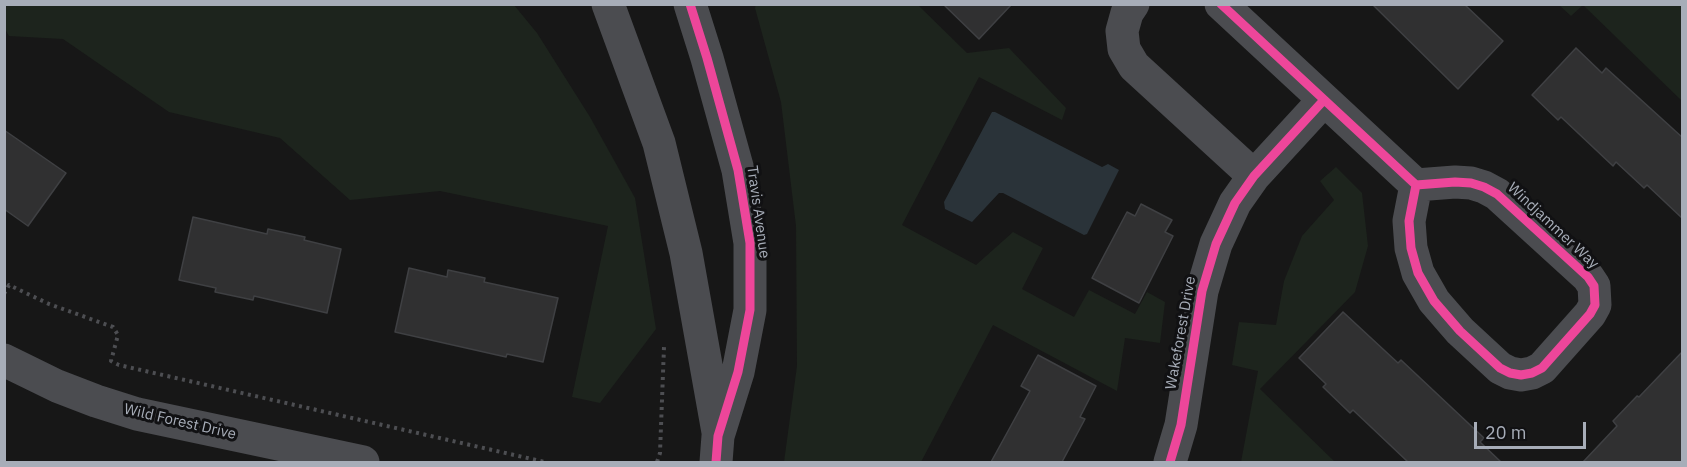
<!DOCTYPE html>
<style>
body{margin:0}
#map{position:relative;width:1687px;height:467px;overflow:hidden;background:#171717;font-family:"IBM Plex Sans",sans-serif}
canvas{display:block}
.frame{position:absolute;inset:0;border:6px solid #a7adb8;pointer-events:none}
.scale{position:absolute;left:1474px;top:422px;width:112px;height:27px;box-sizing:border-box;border:3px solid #a7adb8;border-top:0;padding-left:8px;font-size:18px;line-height:21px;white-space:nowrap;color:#a7adb8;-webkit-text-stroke:4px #111113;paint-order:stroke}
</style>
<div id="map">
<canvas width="1687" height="467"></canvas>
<div class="frame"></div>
<div class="scale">20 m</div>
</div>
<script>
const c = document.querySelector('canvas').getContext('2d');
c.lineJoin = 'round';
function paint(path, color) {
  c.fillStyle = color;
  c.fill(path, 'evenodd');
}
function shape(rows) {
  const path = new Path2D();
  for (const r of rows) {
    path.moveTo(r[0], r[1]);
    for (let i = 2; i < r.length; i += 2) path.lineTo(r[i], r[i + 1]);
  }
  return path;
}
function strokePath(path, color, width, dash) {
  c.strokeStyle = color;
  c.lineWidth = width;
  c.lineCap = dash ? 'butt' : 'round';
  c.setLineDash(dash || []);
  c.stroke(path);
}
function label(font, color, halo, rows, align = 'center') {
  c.font = font + ' "IBM Plex Sans",sans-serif';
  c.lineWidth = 6;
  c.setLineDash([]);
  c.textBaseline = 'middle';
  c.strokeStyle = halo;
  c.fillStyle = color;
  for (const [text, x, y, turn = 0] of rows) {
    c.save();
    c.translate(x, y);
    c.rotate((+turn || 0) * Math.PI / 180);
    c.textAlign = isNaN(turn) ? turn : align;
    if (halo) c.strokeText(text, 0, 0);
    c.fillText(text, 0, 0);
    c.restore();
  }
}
const green = shape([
 [756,4,918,5,967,53,1009,48,1066,108,1062,120,979,77,902,225,976,265,1013,232,1043,248,1022,289,1074,317,1089,290,1135,314,1147,292,1165,302,1160,343,1125,338,1117,391,993,325,921,462,784,462,797,366,796,226,781,102,755,8],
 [4,5,514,5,537,33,590,117,635,198,656,329,600,403,572,397,608,226,440,191,350,200,280,138,169,112,63,39,9,36,5,29],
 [1559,5,1682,5,1682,101,1583,5,1571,16],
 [1336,167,1362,193,1368,246,1355,292,1260,389,1335,462,1241,462,1258,371,1232,365,1239,322,1276,325,1284,281,1302,236,1334,200,1320,181]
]);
const water = shape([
 [992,112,995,112,1102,167,1108,164,1119,170,1087,234,1084,235,1003,193,999,193,972,222,945,209,944,202]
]);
const building = shape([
 [943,4,1012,4,979,39,943,4],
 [1372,4,1464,4,1503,41,1458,89,1372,4],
 [1576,48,1602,73,1606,68,1683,138,1683,219,1647,185,1644,188,1616,162,1613,166,1561,117,1558,120,1532,95,1576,48],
 [4,130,66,173,28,226,4,209,4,130],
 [1141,204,1172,220,1165,232,1173,236,1139,303,1092,278,1127,212,1135,216,1141,204],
 [193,217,267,234,268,229,305,237,304,240,341,249,327,313,254,296,253,300,215,292,216,288,179,280,193,217],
 [409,268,447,277,448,270,485,278,484,282,558,298,543,362,507,354,506,357,395,332,409,268],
 [1343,312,1398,363,1401,360,1484,438,1480,442,1501,462,1408,462,1353,410,1350,413,1323,387,1326,384,1299,358,1343,312],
 [1683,351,1683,462,1583,462,1617,426,1613,421,1637,396,1639,397,1683,351],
 [1038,355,1096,386,1080,417,1085,419,1062,462,991,462,1030,391,1021,386,1038,355]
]);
const path = shape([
 [4,294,9,285,49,304,113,327,118,335,111,361,119,365,545,462],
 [657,462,660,453,664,347]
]);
const minor = shape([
 [1133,4,1127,13,1122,31,1124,49,1134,66,1254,176],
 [1221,4,1416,185,1455,182,1471,183,1484,187,1497,194,1588,277,1594,286,1595,305,1590,314,1542,368,1532,373,1521,375,1510,373,1500,368,1460,331,1434,301,1418,273,1411,248,1409,221,1416,185],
 [4,360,57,386,96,401,137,414,363,462],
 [1170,462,1181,425,1202,291,1216,244,1235,203,1254,176,1323,101]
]);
const tertiary = shape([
 [608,4,659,143,686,253,718,432],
 [690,4,707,58,738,170,750,243,750,310,738,372,718,436,716,462]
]);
const cycleway = shape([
 [690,4,707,58,738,170,750,243,750,310,738,372,718,436,716,462],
 [1221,4,1416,185,1455,182,1471,183,1484,187,1497,194,1588,277,1594,286,1595,305,1590,314,1542,368,1532,373,1521,375,1510,373,1500,368,1460,331,1434,301,1418,273,1411,248,1409,221,1416,185],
 [1170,462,1181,425,1202,291,1216,244,1235,203,1254,176,1323,101]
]);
const streetNames = [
 ["Travis Avenue",758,212,82],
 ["Windjammer Way",1553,226,43],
 ["Wakeforest Drive",1181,333,-80],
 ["Wild Forest Drive",180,422,13]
];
paint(green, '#1d241d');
paint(water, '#2a3339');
paint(building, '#303031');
strokePath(building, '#3f4043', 1.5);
strokePath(path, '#4d4e52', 4, [3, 4.5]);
strokePath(minor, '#4b4c50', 33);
strokePath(tertiary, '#4b4c50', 33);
strokePath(cycleway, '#ed469a', 9);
label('15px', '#a7adb8', '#111113', streetNames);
</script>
